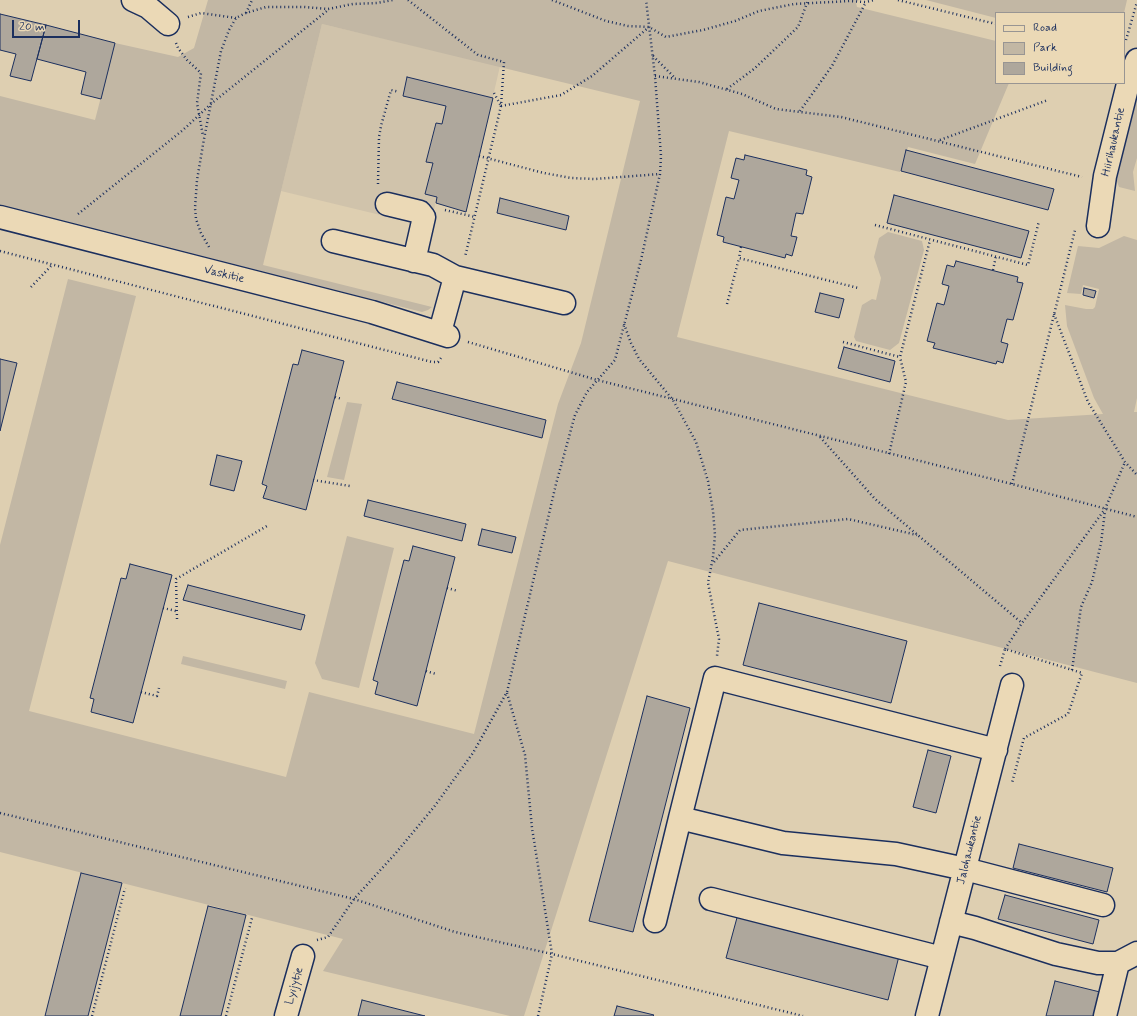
<!DOCTYPE html>
<style>
body{margin:0}
#map{position:relative;width:1137px;height:1016px;overflow:hidden;background:#decfb1;font-family:Mynerve,sans-serif}
canvas{display:block}
.legend{position:absolute;left:995px;top:12px;width:130px;height:72px;box-sizing:border-box;background:#ebd9b6;border:1px solid #989593;margin:0;padding:5px 7px;list-style:none;font-size:12px;color:#1b2f5e}
.legend li{display:flex;align-items:center;gap:8px;height:20px}
.legend b{width:20px;border:1px solid #989593}
.scale{position:absolute;left:12px;top:20px;width:68px;height:18px;box-sizing:border-box;border:2px solid #1b2f5e;border-top:0;padding-left:5px;font-size:12px;line-height:14px;white-space:nowrap;color:#1b2f5e;-webkit-text-stroke:3px #ebd9b6;paint-order:stroke}
</style>
<div id="map">
<canvas width="1137" height="1016"></canvas>
<ul class="legend">
<li><b style="height:5px;background:#ebd9b6"></b>Road</li>
<li><b style="height:11px;background:#c2b7a4"></b>Park</li>
<li><b style="height:11px;background:#aea79c"></b>Building</li>
</ul>
<div class="scale">20 m</div>
</div>
<script>
const c = document.querySelector('canvas').getContext('2d');
c.lineJoin = 'round';
function paint(path, color) {
  c.fillStyle = color;
  c.fill(path, 'evenodd');
}
function shape(rows) {
  const path = new Path2D();
  for (const r of rows) {
    path.moveTo(r[0], r[1]);
    for (let i = 2; i < r.length; i += 2) path.lineTo(r[i], r[i + 1]);
  }
  return path;
}
function strokePath(path, color, width, dash) {
  c.strokeStyle = color;
  c.lineWidth = width;
  c.lineCap = dash ? 'butt' : 'round';
  c.setLineDash(dash || []);
  c.stroke(path);
}
function label(font, color, halo, rows, align = 'center') {
  c.font = font + ' Mynerve,sans-serif';
  c.lineWidth = 4;
  c.setLineDash([]);
  c.textBaseline = 'middle';
  c.strokeStyle = halo;
  c.fillStyle = color;
  for (const [text, x, y, turn = 0] of rows) {
    c.save();
    c.translate(x, y);
    c.rotate((+turn || 0) * Math.PI / 180);
    c.textAlign = isNaN(turn) ? turn : align;
    if (halo) c.strokeText(text, 0, 0);
    c.fillText(text, 0, 0);
    c.restore();
  }
}
const built = shape([
 [322,24,500,66,491,105,442,124,435,123,426,162,433,163,425,194,437,197,430,227,281,191]
]);
const green = shape([
 [208,0,859,0,856,2,857,7,996,41,996,83,1009,83,975,164,908,147,900,172,729,131,677,337,1008,420,1103,414,1094,398,1067,326,1065,305,1086,309,1093,309,1095,307,1099,289,1083,285,1081,294,1067,293,1078,246,1099,248,1124,236,1137,240,1137,398,1134,412,1137,412,1137,683,668,561,524,1016,510,1016,323,971,343,939,0,852,0,545,68,279,136,296,29,711,286,777,309,692,474,734,558,404,581,343,640,101,322,24,263,265,432,307,428,310,422,312,418,311,0,204,0,96,95,120,115,43,178,57,194,48],
 [926,0,1127,0,1124,13,996,13,996,18],
 [1137,87,1137,158,1133,172,1135,191,1119,187,1115,176],
 [888,232,922,241,924,250,899,343,890,350,856,341,854,337,862,305,872,299,876,300,881,278,874,257,879,238],
 [347,402,362,404,344,480,327,477],
 [347,536,394,548,359,688,322,679,315,663],
 [183,656,287,681,285,689,181,664]
]);
const building = shape([
 [0,14,46,25,31,81,10,76,16,54,0,50,0,14],
 [46,25,115,43,101,99,81,94,86,72,37,59,46,25],
 [407,77,493,98,466,212,436,203,437,197,425,194,433,163,426,162,436,123,442,124,446,106,403,96,407,77],
 [906,150,1054,189,1048,210,901,171,906,150],
 [745,155,807,170,806,175,812,177,803,214,796,213,791,236,797,237,792,256,786,254,785,258,723,242,724,237,717,235,726,197,734,199,739,180,731,178,736,158,744,160,745,155],
 [894,195,1029,231,1021,258,887,223,894,195],
 [500,198,569,216,566,230,497,213,500,198],
 [956,261,1018,277,1017,282,1023,283,1013,320,1007,319,1001,342,1008,344,1003,363,997,361,996,364,933,348,935,343,927,341,937,303,944,305,949,286,942,284,947,265,954,267,956,261],
 [1084,288,1096,291,1094,298,1083,295,1084,288],
 [820,293,844,299,839,318,815,312,820,293],
 [844,347,895,361,890,382,838,368,844,347],
 [302,350,344,361,306,510,263,498,267,486,262,484,293,364,298,365,302,350],
 [0,359,17,363,0,431,0,359],
 [397,382,546,420,542,438,392,399,397,382],
 [217,455,242,461,234,491,210,485,217,455],
 [368,500,466,524,462,541,364,516,368,500],
 [482,529,516,537,512,553,478,545,482,529],
 [413,546,455,557,417,706,375,694,378,682,373,680,404,560,409,561,413,546],
 [130,564,172,575,133,723,91,712,94,699,90,698,121,578,126,579,130,564],
 [188,585,305,615,301,630,183,600,188,585],
 [759,603,907,641,891,703,743,665,759,603],
 [647,696,690,708,633,932,589,921,647,696],
 [928,750,951,756,936,813,913,807,928,750],
 [1019,844,1113,868,1107,892,1013,868,1019,844],
 [81,873,122,883,88,1016,45,1016,81,873],
 [1005,895,1099,920,1093,944,998,919,1005,895],
 [208,906,246,915,221,1016,180,1016,208,906],
 [738,914,899,956,888,1000,726,958,738,914],
 [1055,981,1100,992,1095,1016,1046,1016,1055,981],
 [362,1000,425,1016,358,1016,362,1000],
 [617,1006,654,1015,653,1016,614,1016,617,1006]
]);
const path = shape([
 [408,0,478,55,504,62,501,106,465,257],
 [552,0,606,21,628,26,649,27,666,37,703,30,735,21,759,11,794,4,850,1,866,2,874,0],
 [898,0,996,24],
 [246,13,252,0],
 [188,17,201,13,236,18],
 [1126,40,1137,2],
 [176,43,178,48,187,60,201,73,197,103,203,136],
 [653,56,675,78],
 [655,76,699,82,742,94,776,109,841,117,1082,177],
 [727,89,754,69,798,27,808,0],
 [494,93,501,106],
 [501,106,561,95,592,76,649,27],
 [800,111,832,66,866,2],
 [940,140,1048,100],
 [479,156,544,173,571,178,595,179,660,174],
 [378,184,379,137,381,126,391,90,399,92],
 [445,210,475,217],
 [78,214,183,130,212,103,328,10],
 [875,225,1028,265,1039,221],
 [209,247,201,233,196,219,195,208,197,180,204,139,221,51,229,30,236,18,246,13,266,7,304,7,328,9,353,4,377,3,393,0],
 [741,247,739,258,858,288],
 [0,251,373,347,432,362,438,362,441,358],
 [993,270,996,256],
 [31,287,52,265],
 [727,304,739,258],
 [1054,314,1088,402,1125,462,1137,475],
 [624,324,631,343,639,359,673,400,696,442,708,481,713,511,715,535,713,557,708,583,719,639,717,656],
 [468,342,597,380,1012,484,1137,517],
 [843,342,900,357,930,240],
 [335,397,342,399],
 [820,437,875,499,1022,623],
 [889,454,906,382,900,357],
 [313,480,350,486],
 [1012,484,1075,230],
 [714,562,740,530,848,519,917,535],
 [447,588,458,591],
 [163,608,176,611],
 [177,619,176,579,267,526],
 [1005,649,1022,623,1105,509,1125,462],
 [1000,666,1005,649,1082,673,1068,714,1024,738,1012,783],
 [1072,670,1081,607,1092,582,1101,543,1105,511],
 [426,671,436,674],
 [141,692,157,696,159,688],
 [507,693,525,755,532,828,552,954,538,1016],
 [0,813,354,899,455,932,552,954,803,1016],
 [317,940,328,937,354,899,395,854,434,807,473,753,507,692,556,484,575,415,587,392,615,360,641,260,660,174,661,156,655,76,646,0],
 [92,1016,125,888],
 [226,1016,252,918]
]);
const minor = shape([
 [133,0,148,7,168,24],
 [387,204,420,212,424,217,414,261],
 [0,217,372,312,448,336],
 [1098,226,1105,176,1129,80,1137,60],
 [333,241,433,265,455,277,564,303],
 [440,332,455,277],
 [996,750,715,678,680,818,783,843,896,854,965,869,1103,905],
 [711,899,942,958],
 [655,921,680,818],
 [951,922,975,928,1056,954,1098,963,1118,963],
 [286,1016,303,956],
 [927,1016,1012,685],
 [1105,1016,1118,963,1137,953]
]);
const streetNames = [
 ["Hiirihaukantie",1114,142,-77],
 ["Vaskitie",224,275,14],
 ["Jalohaukantie",970,850,-76],
 ["Lyijytie",295,986,-74]
];
paint(built, '#d0c3ab');
paint(green, '#c2b7a4');
paint(building, '#aea79c');
strokePath(building, '#1b2f5e', 1);
strokePath(minor, '#1b2f5e', 25);
strokePath(path, '#1b2f5e', 2.5, [1, 3]);
strokePath(minor, '#ebd9b6', 22);
label('12px', '#1b2f5e', '#ebd9b6', streetNames);
</script>
